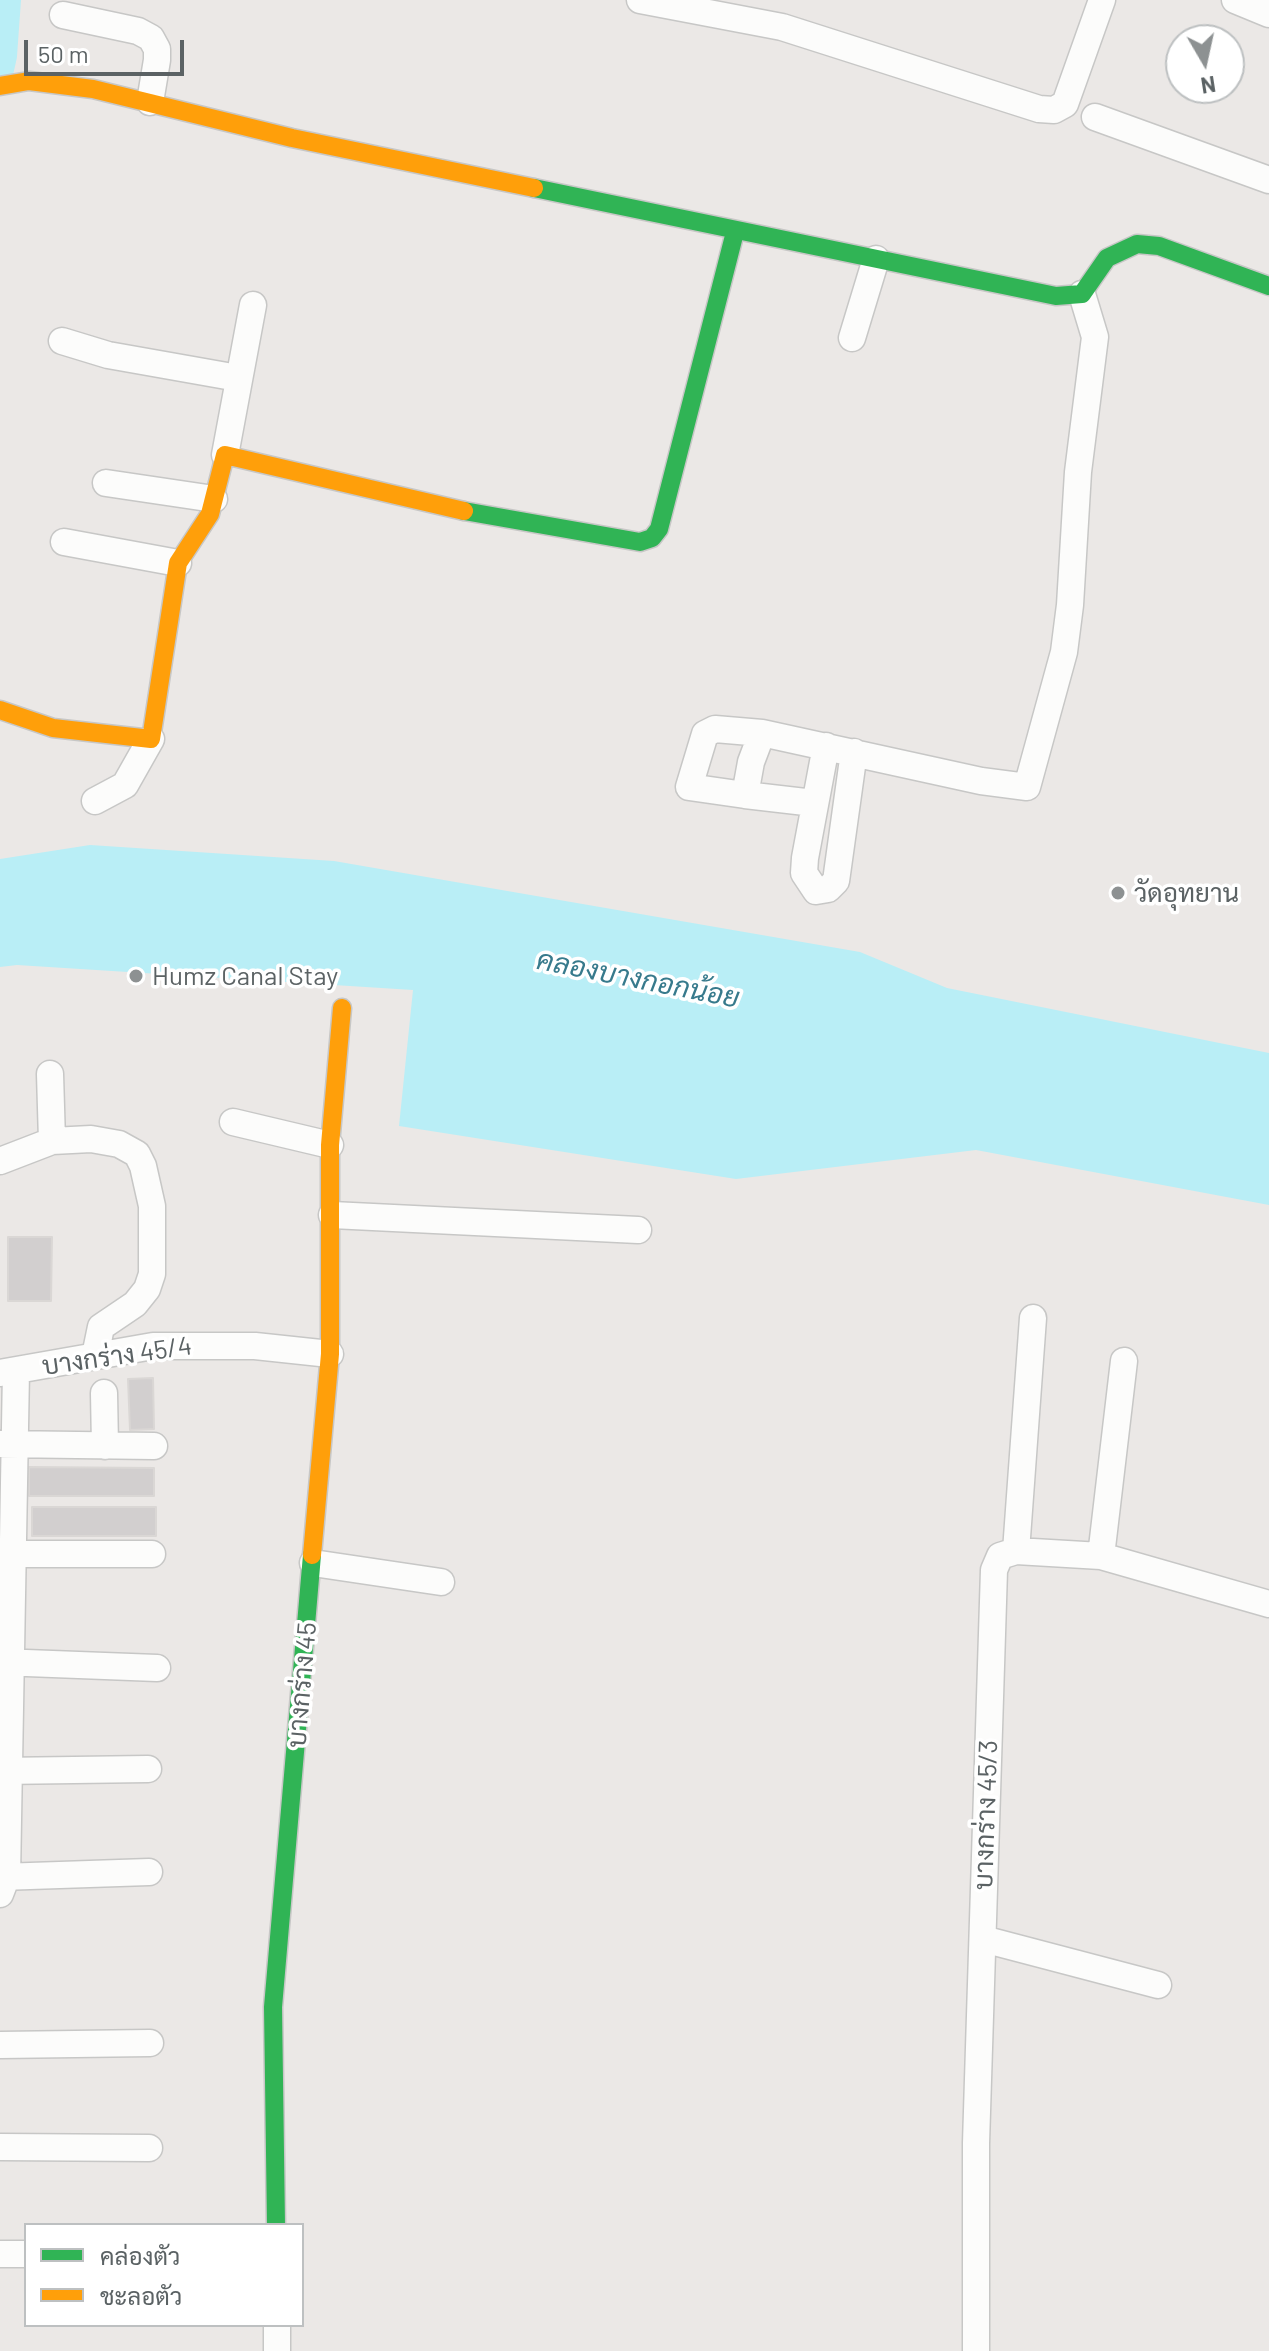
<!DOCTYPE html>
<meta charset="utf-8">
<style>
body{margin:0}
#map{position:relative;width:1269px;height:2351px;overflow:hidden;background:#ebe8e6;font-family:Barlow,Sarabun,sans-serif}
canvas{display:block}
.legend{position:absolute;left:24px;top:2223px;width:280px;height:104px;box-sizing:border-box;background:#fff;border:2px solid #bdc0c1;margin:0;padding:10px 14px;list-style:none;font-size:24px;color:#5b6264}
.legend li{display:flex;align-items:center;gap:16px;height:40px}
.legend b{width:40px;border:2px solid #bdc0c1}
.north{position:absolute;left:1165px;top:24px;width:80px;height:80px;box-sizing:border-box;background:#fff;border:2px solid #bdc0c1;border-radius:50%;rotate:171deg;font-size:22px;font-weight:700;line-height:32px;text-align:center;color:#5b6264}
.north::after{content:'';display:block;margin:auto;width:28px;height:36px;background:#8d9192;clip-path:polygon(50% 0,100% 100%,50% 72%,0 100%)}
.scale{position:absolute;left:24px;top:40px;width:160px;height:36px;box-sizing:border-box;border:4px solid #5b6264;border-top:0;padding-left:10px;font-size:24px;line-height:28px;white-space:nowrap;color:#5b6264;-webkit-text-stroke:6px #fff;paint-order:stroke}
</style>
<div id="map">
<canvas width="1269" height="2351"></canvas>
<ul class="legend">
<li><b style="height:10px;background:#30b455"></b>คล่องตัว</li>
<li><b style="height:10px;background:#ff9f0a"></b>ชะลอตัว</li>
</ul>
<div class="north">N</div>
<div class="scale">50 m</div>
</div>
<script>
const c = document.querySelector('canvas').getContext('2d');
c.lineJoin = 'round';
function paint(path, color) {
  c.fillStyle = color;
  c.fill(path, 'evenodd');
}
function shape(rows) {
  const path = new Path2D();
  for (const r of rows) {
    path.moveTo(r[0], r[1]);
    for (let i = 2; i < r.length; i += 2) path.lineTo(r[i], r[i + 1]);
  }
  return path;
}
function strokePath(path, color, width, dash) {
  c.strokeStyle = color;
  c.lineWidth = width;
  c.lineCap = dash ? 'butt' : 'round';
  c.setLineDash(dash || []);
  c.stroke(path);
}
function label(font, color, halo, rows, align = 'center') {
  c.font = font + ' Barlow,Sarabun,sans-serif';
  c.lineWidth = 7;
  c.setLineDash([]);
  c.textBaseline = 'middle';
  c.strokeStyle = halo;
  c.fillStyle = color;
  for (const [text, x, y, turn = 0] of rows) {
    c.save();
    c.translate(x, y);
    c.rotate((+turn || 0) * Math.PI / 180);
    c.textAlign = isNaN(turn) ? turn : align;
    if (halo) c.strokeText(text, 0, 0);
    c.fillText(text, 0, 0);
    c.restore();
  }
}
const water = shape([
 [90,845,334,861,860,952,947,988,1269,1053,1269,1205,976,1150,736,1179,399,1126,413,990,17,965,0,967,0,859]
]);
const canal = shape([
 [0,83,6,56,10,0]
]);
const building = shape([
 [8,1237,52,1237,51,1301,8,1301,8,1237],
 [153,1378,154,1429,130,1430,128,1379,153,1378],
 [29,1467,154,1468,154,1496,29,1496,29,1467],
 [32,1507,156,1507,156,1536,32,1536,32,1507]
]);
const street = shape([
 [640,0,782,27,1039,109,1054,110,1065,104,1102,0],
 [1235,0,1269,14],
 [63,15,138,31,151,38,157,49,157,60,150,102],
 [1095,117,1269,180],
 [852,338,876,259],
 [62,341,108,355,238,378],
 [225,455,253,305],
 [106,483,214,499],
 [64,542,178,563],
 [762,733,751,762,745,795,814,803],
 [826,746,805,858,804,873,816,891,828,889,836,881,854,752],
 [745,795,689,787,705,734,715,729,762,733,981,781,1027,787,1064,652,1070,605,1078,472,1095,337,1082,294],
 [95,801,125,785,151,739],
 [50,1074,52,1141],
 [233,1122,330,1145],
 [0,1161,52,1141,91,1139,119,1144,137,1154,143,1166,152,1206,152,1274,147,1289,135,1304,101,1327,95,1356],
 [332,1215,638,1230],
 [0,1373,153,1346,255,1346,330,1354],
 [104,1393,105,1446],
 [0,1444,154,1446],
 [1016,1551,1033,1318],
 [0,1554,152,1554],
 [1101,1556,1124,1361],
 [313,1563,441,1582],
 [0,1662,157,1668],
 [0,1771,148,1769],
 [0,1877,149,1872],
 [0,1894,7,1876,16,1371],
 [983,1939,1158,1985],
 [0,2045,150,2043],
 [0,2147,149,2148],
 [0,2254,26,2254],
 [277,2325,277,2351],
 [976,2351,976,2143,994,1570,1000,1556,1016,1551,1101,1556,1269,1604]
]);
const fast = shape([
 [534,188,1056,296,1082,294,1107,258,1137,244,1159,246,1269,286],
 [464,511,640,542,652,538,659,529,735,232],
 [276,2225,273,2007,312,1555]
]);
const slow = shape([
 [0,86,29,81,93,89,292,138,534,188],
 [0,710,53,728,151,739,178,563,210,514,225,455,464,511],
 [312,1555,330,1354,330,1145,342,1008]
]);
const markers = [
 [1118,893,8,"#8d9192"],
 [136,976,8,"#8d9192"]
];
const poiNames = [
 ["วัดอุทยาน",1134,893],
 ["Humz Canal Stay",152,976]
];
const streetNames = [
 ["บางกร่าง 45/4",117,1356,-8],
 ["บางกร่าง 45",302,1685,-85],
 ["บางกร่าง 45/3",986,1815,-88]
];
const waterNames = [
 ["คลองบางกอกน้อย",638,979,11]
];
paint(water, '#b9eef6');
strokePath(canal, '#b9eef6', 22);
paint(building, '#d2cfcf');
strokePath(building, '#dad7d5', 2);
strokePath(street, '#c7c7c6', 29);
strokePath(fast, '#c7c7c6', 21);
strokePath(slow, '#c7c7c6', 21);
strokePath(street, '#fcfcfb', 26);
strokePath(fast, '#30b455', 18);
strokePath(slow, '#ff9f0a', 18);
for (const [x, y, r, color] of markers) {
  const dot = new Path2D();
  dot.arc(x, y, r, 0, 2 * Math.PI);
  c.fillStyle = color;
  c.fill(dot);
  strokePath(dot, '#fff', 3);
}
label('26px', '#5b6264', '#fff', poiNames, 'left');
label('26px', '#5b6264', '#fff', streetNames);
label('italic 28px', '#377a8c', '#fff', waterNames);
</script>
